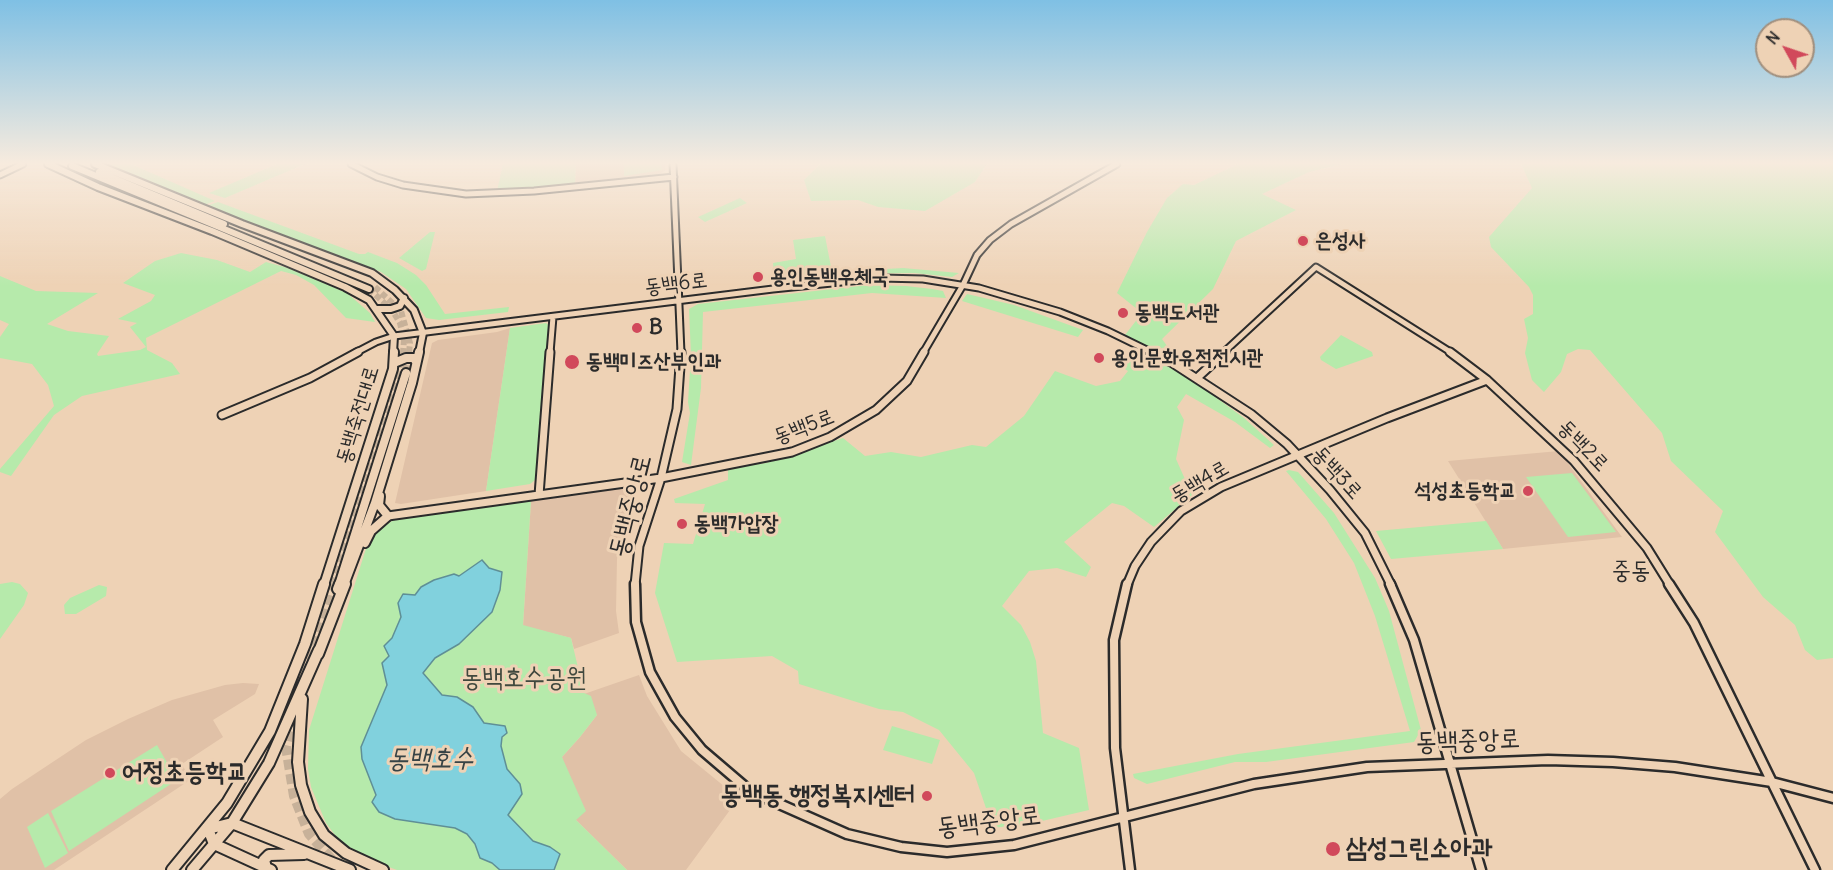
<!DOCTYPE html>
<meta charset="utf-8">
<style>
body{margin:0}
#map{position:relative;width:1833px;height:870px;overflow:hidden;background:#eed2b5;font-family:Delius,sans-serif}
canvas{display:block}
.north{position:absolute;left:1755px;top:18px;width:60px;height:60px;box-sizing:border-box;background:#eed2b5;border:2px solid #a08f7e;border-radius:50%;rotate:310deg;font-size:16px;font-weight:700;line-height:24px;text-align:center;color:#2b2b2b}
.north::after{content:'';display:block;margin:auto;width:21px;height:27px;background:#d1495b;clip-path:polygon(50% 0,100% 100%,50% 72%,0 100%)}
</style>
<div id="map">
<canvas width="1833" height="870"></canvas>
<div class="north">N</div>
</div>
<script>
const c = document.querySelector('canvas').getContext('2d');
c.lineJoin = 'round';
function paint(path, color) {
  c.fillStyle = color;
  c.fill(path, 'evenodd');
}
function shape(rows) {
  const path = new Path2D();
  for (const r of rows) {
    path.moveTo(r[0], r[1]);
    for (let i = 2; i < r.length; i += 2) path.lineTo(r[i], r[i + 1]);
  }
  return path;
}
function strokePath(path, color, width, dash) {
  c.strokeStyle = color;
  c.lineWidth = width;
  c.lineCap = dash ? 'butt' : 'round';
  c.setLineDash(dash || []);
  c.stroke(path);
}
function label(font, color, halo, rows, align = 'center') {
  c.font = font + ' Delius,"Poor Story",sans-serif';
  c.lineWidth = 6;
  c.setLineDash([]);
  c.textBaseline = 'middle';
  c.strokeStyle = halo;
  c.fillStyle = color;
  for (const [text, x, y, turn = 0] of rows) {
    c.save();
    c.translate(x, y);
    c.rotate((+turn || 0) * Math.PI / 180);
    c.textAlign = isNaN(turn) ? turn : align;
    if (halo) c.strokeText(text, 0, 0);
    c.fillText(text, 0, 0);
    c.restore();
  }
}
const built = shape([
 [576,164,665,164,665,171,659,174,575,184],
 [510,328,486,491,401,504,395,503,432,343,438,340,497,332],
 [1559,451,1622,537,1503,549,1448,461],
 [626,488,636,494,621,534,617,559,616,611,619,633,574,649,571,638,523,626,531,501],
 [639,675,647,696,681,751,730,791,732,796,730,810,686,870,627,870,576,820,562,757,580,737,597,715,584,694],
 [243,683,259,684,255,694,213,720,223,737,182,764,190,780,54,870,0,870,0,799,12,789,86,740,128,719,172,700,225,685]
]);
const green = shape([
 [104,164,131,164,215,201,204,205],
 [277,164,305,164,225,198,209,193],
 [503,164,576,164,575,184,497,191],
 [624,164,661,164,662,170,624,176],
 [820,164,987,164,975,182,925,211,878,207,858,200,811,201,804,180],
 [1238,164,1342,164,1309,172,1262,194,1296,210,1236,241,1213,289,1162,339,1170,350,1164,354,1125,335,1142,313,1117,293,1147,232,1167,198,1183,184,1194,185],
 [1521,164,1833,164,1833,658,1817,660,1805,650,1795,625,1763,597,1715,532,1723,511,1671,461,1662,433,1590,350,1578,349,1567,354,1561,372,1544,392,1532,380,1525,353,1528,338,1524,319,1533,314,1533,295,1529,287,1491,247,1489,237,1532,188],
 [740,198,747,203,705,222,698,217],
 [218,202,359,254,365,254,368,252,397,263,416,275,426,285,445,314,509,307,508,312,439,320,426,318,406,289,381,272,206,206],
 [430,232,435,232,426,269,422,271,399,258],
 [825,236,832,272,903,268,959,273,952,277,914,273,845,274,775,283,773,263,796,259,793,240],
 [181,253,217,260,250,272,266,262,288,268,347,293,370,313,375,322,346,318,314,285,296,275,281,271,146,338,147,350,172,363,180,374,82,396,54,415,11,476,0,472,0,469,54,406,48,385,32,364,0,358,0,337,9,324,0,320,0,276,36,291,98,293,47,324,68,331,109,336,97,354,98,356,140,350,146,347,130,327,137,323,118,319,151,301,155,295,123,283,155,261],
 [869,285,906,286,932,289,943,291,946,298,872,293,703,312,701,388,691,465,682,462,690,413,688,402,691,355,689,309,698,304],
 [967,294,1014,305,1083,330,1078,337,962,301],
 [546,323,550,326,535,480,530,484,486,491,510,328],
 [1341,335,1372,352,1373,356,1336,369,1321,360,1320,357],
 [1133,346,1195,382,1244,418,1274,445,1270,448,1235,422,1186,394,1177,407,1184,420,1176,459,1192,495,1154,527,1124,506,1112,503,1064,542,1091,567,1086,577,1057,568,1029,571,1002,606,1021,625,1030,642,1036,661,1043,733,1079,748,1089,810,1025,825,989,828,987,811,974,773,939,730,903,712,879,709,799,684,798,671,772,656,677,662,655,593,664,543,693,544,705,504,675,503,674,499,728,480,728,468,766,463,843,438,865,456,891,452,921,457,972,445,986,447,1024,416,1055,371,1096,386,1120,381,1128,371,1123,368],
 [1289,470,1298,472,1334,513,1375,578,1389,611,1421,730,1414,742,1266,762,1235,762,1147,784,1134,778,1133,774,1238,754,1410,731,1375,616,1354,563,1326,519,1286,471],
 [1572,473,1616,532,1568,537,1526,477],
 [531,501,523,625,571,638,584,693,591,696,597,715,580,737,562,757,586,811,576,820,627,870,397,870,378,863,341,843,326,823,311,787,308,769,309,730,369,539,374,531,394,520],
 [1486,521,1503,549,1391,559,1376,531],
 [12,582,20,584,28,593,24,605,0,639,0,584],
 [99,585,107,587,106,596,76,614,65,614,64,605,70,598],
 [892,726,940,740,932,764,883,750],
 [157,745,177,780,69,851,51,811],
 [48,813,68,853,45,868,27,827]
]);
const water = shape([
 [482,560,489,568,502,572,500,590,492,612,459,644,435,658,423,673,442,695,457,697,473,707,484,723,505,726,507,733,502,737,501,746,507,769,520,784,522,794,508,815,533,841,550,847,560,854,554,870,500,870,492,863,480,858,475,844,467,834,455,828,395,819,379,812,372,802,376,795,362,759,361,747,387,685,382,663,389,656,384,646,392,638,401,617,398,603,403,594,415,595,421,587,434,580,454,574,459,576,482,560]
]);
const secondaryTunnelFar2 = shape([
 [375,287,401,311,410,343,409,353],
 [369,289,392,310,400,323,404,340,403,353]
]);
const secondaryTunnelFar1 = shape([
 [406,373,409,352],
 [332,585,401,369,403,352]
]);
const secondaryTunnel = shape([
 [299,687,332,584],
 [293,717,286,747,294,796,309,834,334,862]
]);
const tertiaryFar2 = shape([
 [351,164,377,177,403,185,466,194,534,191,674,177],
 [673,164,681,353],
 [0,175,23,164],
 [355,353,376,342,394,336,773,289,881,278,923,279,979,288,1060,312,1108,331,1153,353],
 [550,353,553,317],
 [923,353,963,285,977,255,990,240,1011,224,1117,164],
 [1223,353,1316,267,1452,353]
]);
const tertiaryFar1 = shape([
 [1150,352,1171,362,1251,414,1287,444,1330,490,1365,533,1391,585],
 [1450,352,1487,380,1574,461,1647,548,1670,585],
 [1197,378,1225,352],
 [222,415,310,378,358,352],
 [539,495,550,352],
 [388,516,661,478,792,452,830,437,876,410,907,381,924,352],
 [635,585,639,546,661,478,677,409,681,352],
 [1127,585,1135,566,1151,542,1181,511,1221,487,1387,418,1487,380]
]);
const tertiary = shape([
 [635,584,636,622,650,672,675,717,702,750,750,791,847,834,901,847,947,852,1014,845,1254,784,1367,767,1548,760,1613,762,1675,767,1772,782,1833,798],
 [1127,584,1114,640,1115,748,1130,870],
 [1390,584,1414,640,1481,870],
 [1669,584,1694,623,1815,870]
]);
const secondaryFar2 = shape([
 [48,164,98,187,212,231,345,287,369,300,394,336,393,353],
 [95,164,242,224,372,273,395,290,414,310,423,333,419,353],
 [72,166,369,289],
 [99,172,224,224],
 [377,309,391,309,400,306,404,298]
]);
const secondaryFar1 = shape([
 [394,363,406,358,414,358,416,362],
 [365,543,371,531,388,516,379,505,380,496],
 [324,585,393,369,394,352],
 [339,585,406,373],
 [344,585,375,503,412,383,419,352]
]);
const secondary = shape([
 [338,589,340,584],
 [318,654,345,584],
 [302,699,298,762,301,785,310,812,324,835,346,853,383,870],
 [208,829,232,823,350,870],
 [208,829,214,844,271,870],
 [266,868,264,860,269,855,304,854],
 [172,870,227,803,270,731,305,644,324,584],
 [192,870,232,823,269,763,319,650]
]);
const markers = [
 [1303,241,6,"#d1495b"],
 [758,277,6,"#d1495b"],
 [1123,313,6,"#d1495b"],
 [637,328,6,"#d1495b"],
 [1099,358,6,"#d1495b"],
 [572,362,8,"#d1495b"],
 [1528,491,6,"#d1495b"],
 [682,524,6,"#d1495b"],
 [110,773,6,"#d1495b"],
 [927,796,6,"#d1495b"],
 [1333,849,8,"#d1495b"]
];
const poiNames = [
 ["은성사",1315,241],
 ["용인동백우체국",770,277],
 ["동백도서관",1135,313],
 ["B",649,328],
 ["용인문화유적전시관",1111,358],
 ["동백미즈산부인과",586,362],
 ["석성초등학교",1516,491,"right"],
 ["동백가압장",694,524]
];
const streetNames = [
 ["동백6로",676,284,-7],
 ["동백죽전대로",358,415,-73],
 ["동백5로",804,427,-21],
 ["동백2로",1583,446,46],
 ["동백3로",1337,473,48],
 ["동백4로",1200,482,-30]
];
const quarterNames = [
 ["중동",1631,571]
];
const nearStreetnames = [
 ["동백중앙로",631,506,-76],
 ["동백중앙로",1468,741,-2],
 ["동백중앙로",989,822,-7]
];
const nearParknames = [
 ["동백호수공원",524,679]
];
const nearPoinames = [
 ["어정초등학교",122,773],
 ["동백동 행정복지센터",915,796,"right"],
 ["삼성그린소아과",1346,849]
];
const nearWaternames = [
 ["동백호수",430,759]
];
paint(built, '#e0c1a7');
paint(green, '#b6eaab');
paint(water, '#81d1dd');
strokePath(water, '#5f8f96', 1.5);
strokePath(secondaryTunnelFar2, '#c7b199', 6, [6, 3]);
strokePath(secondaryTunnelFar1, '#c7b199', 8, [8, 4]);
strokePath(secondaryTunnel, '#c7b199', 10, [10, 4.5]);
strokePath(tertiaryFar2, '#2b2b2b', 9);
strokePath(tertiaryFar1, '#2b2b2b', 11);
strokePath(tertiary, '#2b2b2b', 13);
strokePath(secondaryFar2, '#2b2b2b', 10);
strokePath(secondaryFar1, '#2b2b2b', 12);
strokePath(secondary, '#2b2b2b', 14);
strokePath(tertiaryFar2, '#eed2b5', 5);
strokePath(tertiaryFar1, '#eed2b5', 7);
strokePath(tertiary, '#eed2b5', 8);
strokePath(secondaryFar2, '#eed2b5', 6);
strokePath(secondaryFar1, '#eed2b5', 8);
strokePath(secondary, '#eed2b5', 10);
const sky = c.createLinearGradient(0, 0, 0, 286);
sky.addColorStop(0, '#7fc0e4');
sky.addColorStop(0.57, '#f7ebde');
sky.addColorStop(1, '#f7ebde00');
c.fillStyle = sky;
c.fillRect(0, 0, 1833, 286);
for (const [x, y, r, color] of markers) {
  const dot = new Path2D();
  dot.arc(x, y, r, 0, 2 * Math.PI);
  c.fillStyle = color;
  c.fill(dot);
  strokePath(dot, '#eed2b5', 2);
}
label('bold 21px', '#2b2b2b', '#eed2b5', poiNames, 'left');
label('21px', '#2b2b2b', '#eed2b5', streetNames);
label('24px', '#2b2b2b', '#eed2b5', quarterNames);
label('26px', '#2b2b2b', '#eed2b5', nearStreetnames);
label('26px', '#40483e', '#eed2b5', nearParknames);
label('bold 26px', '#2b2b2b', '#eed2b5', nearPoinames, 'left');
label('italic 27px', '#384446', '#eed2b5', nearWaternames);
</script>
